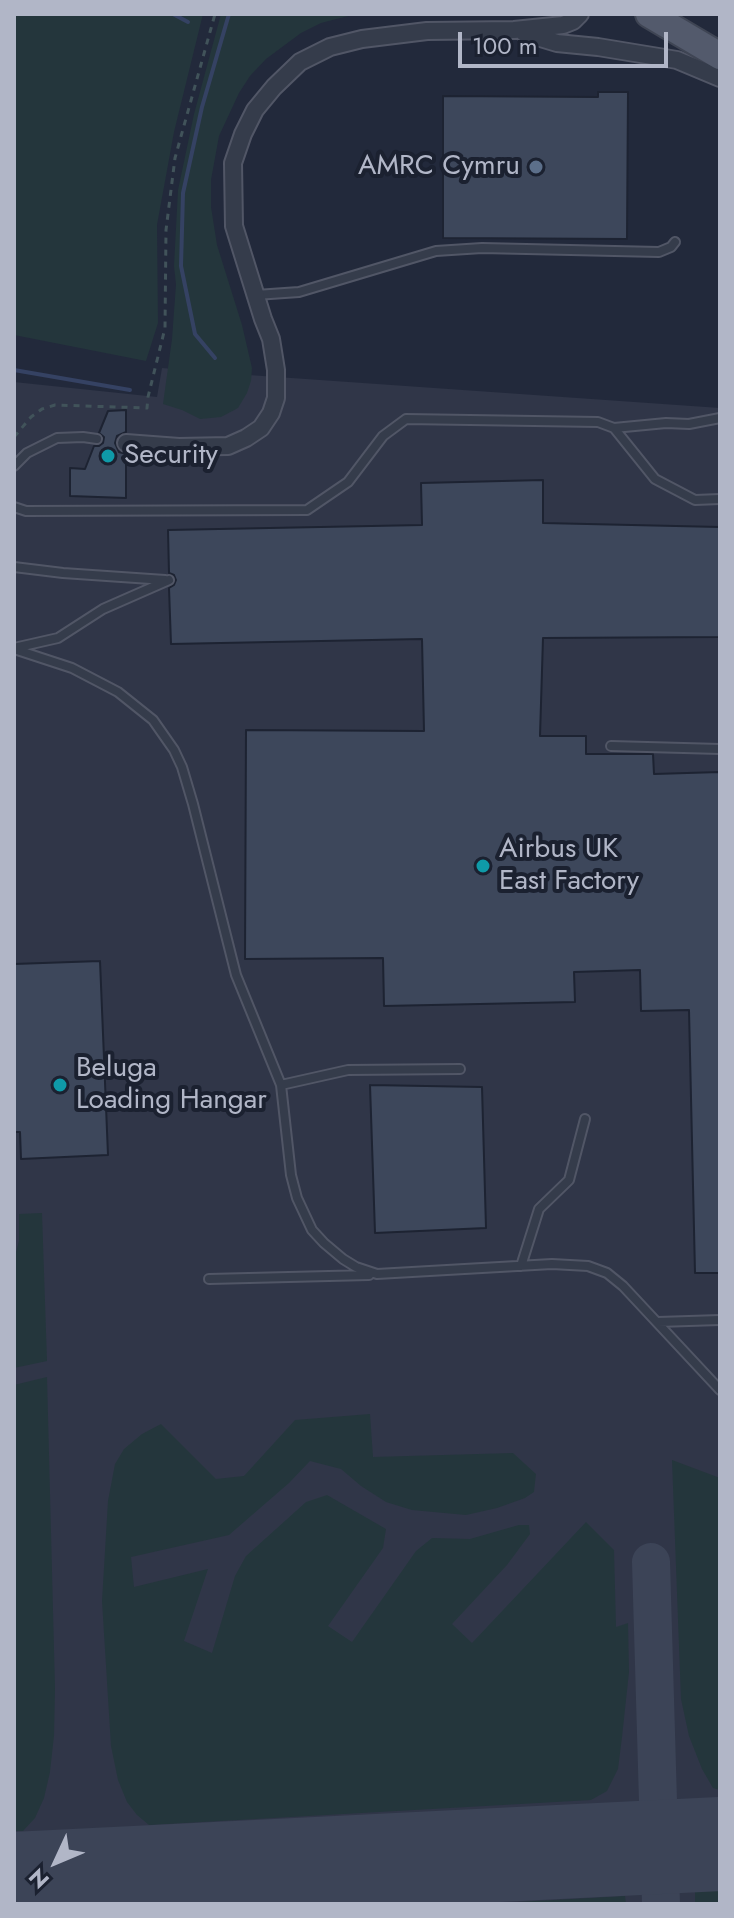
<!DOCTYPE html>
<style>
body{margin:0}
#map{position:relative;width:734px;height:1918px;overflow:hidden;background:#22293b;font-family:Jost,sans-serif}
canvas{display:block}
.frame{position:absolute;inset:0;border:16px solid #b1b6c7;pointer-events:none}
.north{position:absolute;left:16px;top:1822px;width:80px;height:80px;-webkit-text-stroke:6px #1b2130;paint-order:stroke;rotate:226deg;font-size:22px;font-weight:700;line-height:32px;text-align:center;color:#b1b6c7}
.north::after{content:'';display:block;margin:auto;width:28px;height:36px;background:#b1b6c7;clip-path:polygon(50% 0,100% 100%,50% 72%,0 100%)}
.scale{position:absolute;left:458px;top:32px;width:210px;height:36px;box-sizing:border-box;border:4px solid #b1b6c7;border-top:0;padding-left:10px;font-size:24px;line-height:28px;white-space:nowrap;color:#b1b6c7;-webkit-text-stroke:6px #1b2130;paint-order:stroke}
</style>
<div id="map">
<canvas width="734" height="1918"></canvas>
<div class="frame"></div>
<div class="north">N</div>
<div class="scale">100 m</div>
</div>
<script>
const c = document.querySelector('canvas').getContext('2d');
c.lineJoin = 'round';
function paint(path, color) {
  c.fillStyle = color;
  c.fill(path, 'evenodd');
}
function shape(rows) {
  const path = new Path2D();
  for (const r of rows) {
    path.moveTo(r[0], r[1]);
    for (let i = 2; i < r.length; i += 2) path.lineTo(r[i], r[i + 1]);
  }
  return path;
}
function strokePath(path, color, width, dash) {
  c.strokeStyle = color;
  c.lineWidth = width;
  c.lineCap = dash ? 'butt' : 'round';
  c.setLineDash(dash || []);
  c.stroke(path);
}
function label(font, color, halo, rows, align = 'center') {
  c.font = font + ' Jost,sans-serif';
  c.lineWidth = 8;
  c.setLineDash([]);
  c.textBaseline = 'middle';
  c.strokeStyle = halo;
  c.fillStyle = color;
  for (const [text, x, y, turn = 0] of rows) {
    c.save();
    c.translate(x, y);
    c.rotate((+turn || 0) * Math.PI / 180);
    c.textAlign = isNaN(turn) ? turn : align;
    if (halo) c.strokeText(text, 0, 0);
    c.fillText(text, 0, 0);
    c.restore();
  }
}
const airport = shape([
 [162,368,220,373,720,408,720,1904,14,1904,14,382,157,397]
]);
const green = shape([
 [14,14,203,14,174,132,157,225,158,323,146,361,14,335],
 [221,14,356,14,321,23,301,33,266,59,250,76,239,93,219,136,211,180,211,207,217,245,242,325,252,368,251,381,247,393,238,408,221,417,200,419,182,410,163,404,172,339,176,284,174,266,178,190,194,114],
 [42,1213,47,1361,14,1368,14,1260,19,1241,19,1214],
 [47,1377,55,1688,54,1736,50,1772,44,1798,35,1818,23,1831,14,1831,14,1385],
 [370,1414,373,1457,513,1453,536,1474,534,1492,525,1498,497,1508,466,1515,412,1510,386,1502,361,1486,341,1469,310,1461,289,1483,229,1535,131,1557,134,1587,208,1569,184,1641,212,1653,235,1576,246,1556,306,1502,327,1495,386,1529,383,1548,328,1626,352,1642,416,1551,432,1538,470,1539,519,1525,529,1525,530,1534,507,1565,452,1624,472,1643,586,1522,614,1550,616,1627,628,1623,629,1672,622,1737,618,1769,607,1791,591,1800,149,1825,137,1815,127,1802,118,1780,111,1746,102,1601,108,1501,115,1464,124,1449,142,1434,161,1424,216,1479,244,1476,295,1420],
 [672,1460,720,1478,720,1790,713,1788,702,1769,689,1736,681,1699],
 [720,1890,720,1904,695,1904,695,1891],
 [625,1896,626,1904,482,1904]
]);
const stream = shape([
 [173,14,188,22],
 [215,358,195,334,181,266,183,193,202,107,229,14],
 [14,370,130,390]
]);
const taxiway = shape([
 [651,1562,661,1904]
]);
const runway = shape([
 [14,1879,720,1844]
]);
const building = shape([
 [598,92,628,92,627,239,443,238,443,96,598,97,598,92],
 [126,410,126,432,117,436,115,443,119,452,126,454,126,498,70,496,70,468,85,469,94,446,99,446,103,443,104,437,99,433,108,411,126,410],
 [543,480,543,523,720,527,720,637,543,638,540,736,586,736,586,754,653,754,654,774,720,772,720,1273,695,1273,689,1010,641,1011,640,970,574,972,575,1002,384,1006,383,958,245,959,246,730,424,731,422,639,171,644,169,588,174,585,176,580,174,575,169,573,168,530,422,525,421,483,543,480],
 [100,961,108,1155,21,1159,20,1132,14,1132,14,964,100,961],
 [370,1085,482,1087,486,1228,375,1233,370,1085]
]);
const path = shape([
 [14,437,31,417,42,409,55,405,147,408,148,397,165,328,166,230,175,158,215,14]
]);
const lane = shape([
 [256,295,299,292,436,251,482,248,659,252,671,247,675,242],
 [614,428,666,423,689,424,720,418],
 [14,466,27,453,57,438,83,437,97,439],
 [14,507,26,511,307,510,348,482,383,436,406,419,598,422,614,428,655,479,695,500,720,499],
 [14,567,63,573,165,580],
 [14,648,58,638,103,609,169,580],
 [14,649,72,668,118,692,153,720,174,750,182,767,193,804,236,975,281,1085,291,1175,297,1198,312,1230,324,1243,343,1259,356,1267,377,1274,552,1264,588,1266,607,1273,623,1286,720,1390],
 [611,746,720,749],
 [281,1085,348,1070,460,1069],
 [521,1266,539,1209,569,1180,585,1119],
 [209,1279,369,1275],
 [658,1322,720,1320]
]);
const street = shape([
 [524,33,557,43,598,47,677,60,720,78],
 [126,443,179,447,228,446,246,438,261,428,271,413,276,398,276,370,271,339,263,319,234,226,233,163,243,134,255,110,274,87,300,62,330,47,362,39,427,31,514,30,563,25,573,21,580,14]
]);
const primary = shape([
 [649,14,720,56]
]);
const markers = [
 [536,167,8,"#5c6f8a"],
 [108,456,8,"#0f9aa8"],
 [483,866,8,"#0f9aa8"],
 [60,1085,8,"#0f9aa8"]
];
const poiNames = [
 ["AMRC Cymru",520,167,"right"],
 ["Security",124,456],
 ["Airbus UK",499,850],
 ["East Factory",499,882],
 ["Beluga",76,1069],
 ["Loading Hangar",76,1101]
];
paint(airport, '#303648');
paint(green, '#24363c');
strokePath(stream, '#354263', 4);
strokePath(taxiway, '#3c4457', 38);
strokePath(runway, '#3c4457', 94);
paint(building, '#3d475b');
strokePath(building, '#1d2332', 2);
strokePath(lane, '#515666', 12);
strokePath(street, '#515666', 20);
strokePath(primary, '#3f4554', 30);
strokePath(path, '#41535a', 3, [6, 6]);
strokePath(lane, '#353c4b', 8);
strokePath(street, '#353c4b', 16);
strokePath(primary, '#535a6c', 26);
for (const [x, y, r, color] of markers) {
  const dot = new Path2D();
  dot.arc(x, y, r, 0, 2 * Math.PI);
  c.fillStyle = color;
  c.fill(dot);
  strokePath(dot, '#1b2130', 3);
}
label('28px', '#b1b6c7', '#1b2130', poiNames, 'left');
</script>
